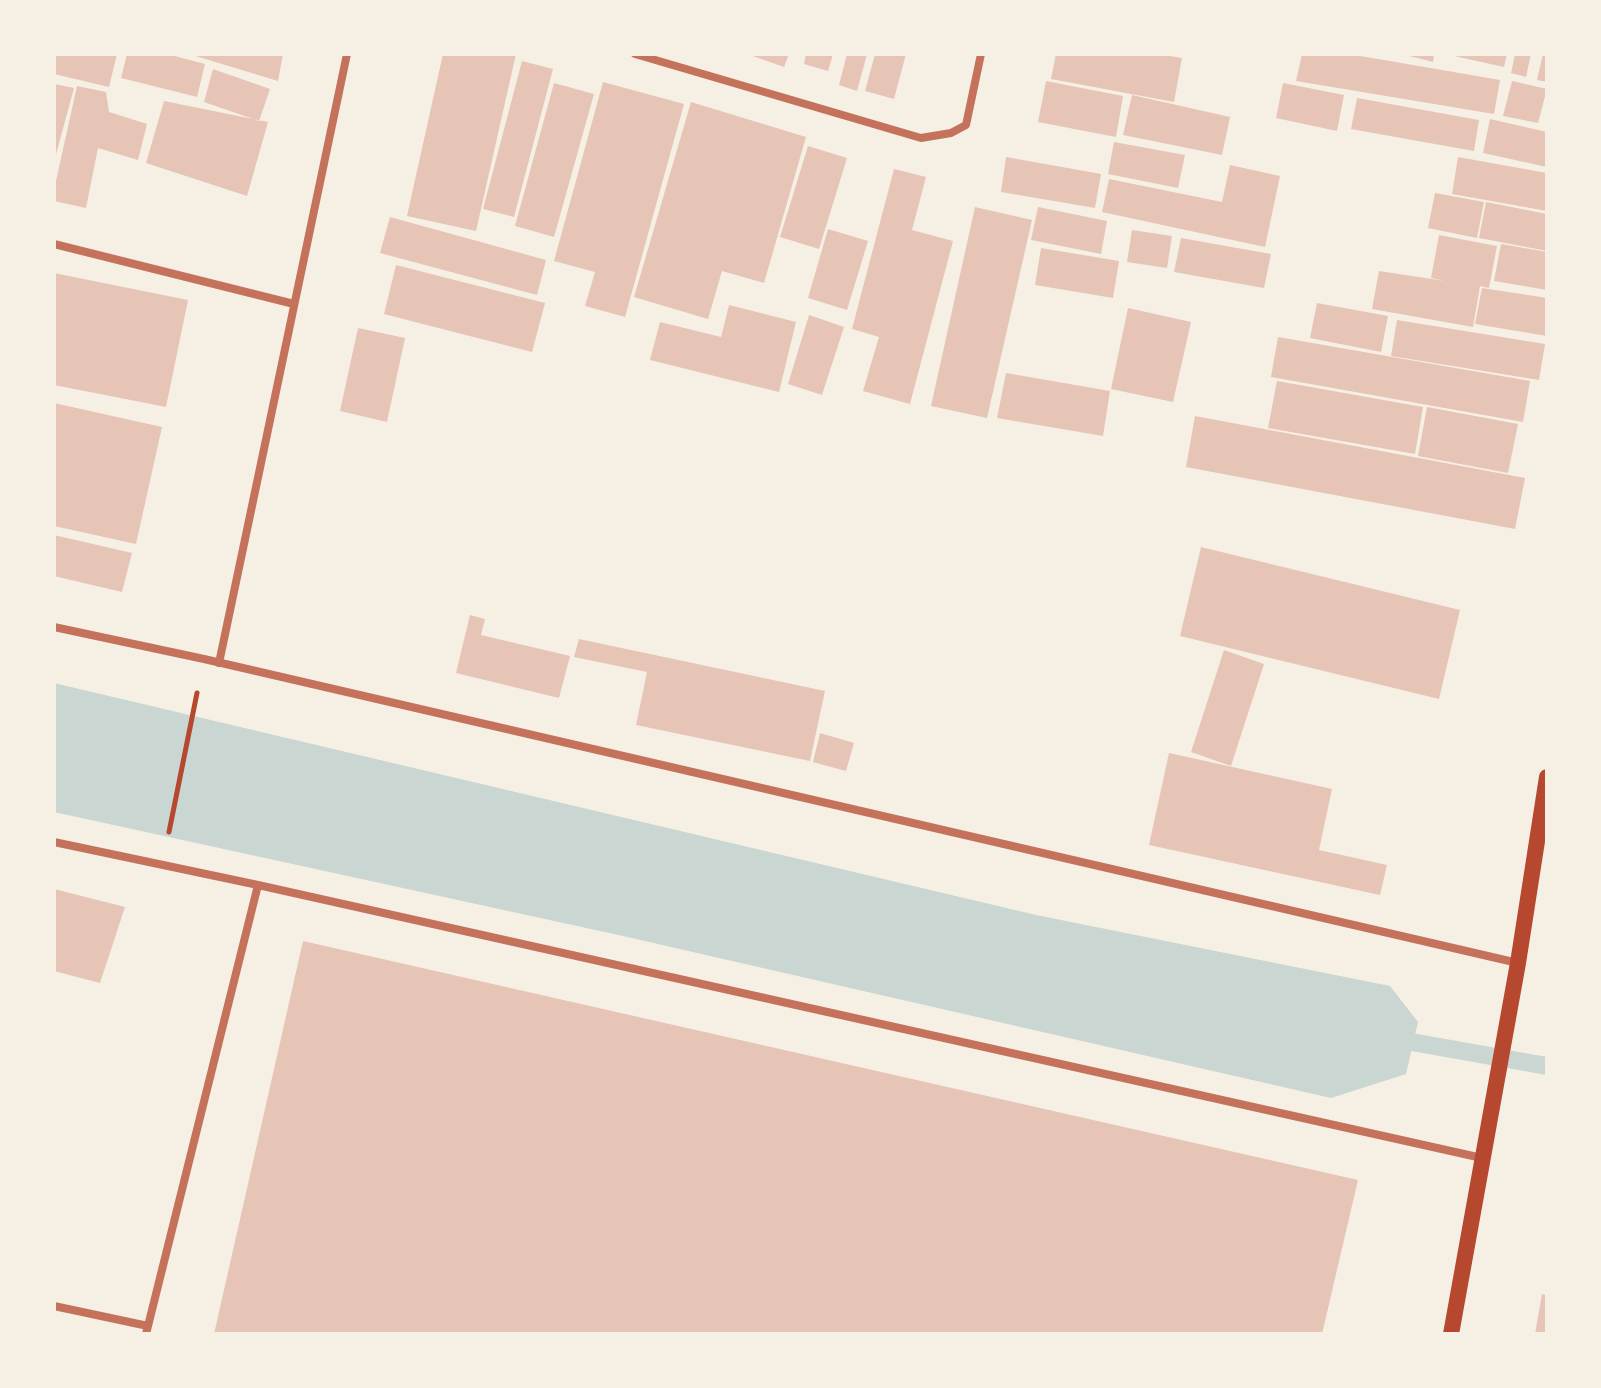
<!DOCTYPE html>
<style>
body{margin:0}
#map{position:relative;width:1601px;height:1388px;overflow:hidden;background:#f6efe4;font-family:Cabin,sans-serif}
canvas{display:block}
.frame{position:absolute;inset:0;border:56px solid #f6efe4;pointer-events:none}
</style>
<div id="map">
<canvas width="1601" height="1388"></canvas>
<div class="frame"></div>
</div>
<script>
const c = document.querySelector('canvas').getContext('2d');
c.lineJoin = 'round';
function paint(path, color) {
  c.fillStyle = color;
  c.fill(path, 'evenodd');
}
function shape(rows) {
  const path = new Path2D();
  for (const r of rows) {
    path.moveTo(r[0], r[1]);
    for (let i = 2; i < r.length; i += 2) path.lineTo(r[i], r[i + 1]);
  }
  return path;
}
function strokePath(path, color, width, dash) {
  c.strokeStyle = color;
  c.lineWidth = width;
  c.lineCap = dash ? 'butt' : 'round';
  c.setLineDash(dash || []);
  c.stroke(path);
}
const water = shape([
 [54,683,1036,915,1390,986,1418,1022,1406,1074,1331,1098,623,936,54,812]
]);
const stream = shape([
 [1389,1038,1547,1066]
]);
const building = shape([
 [54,54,117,54,109,87,54,74],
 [127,54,167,54,205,64,197,97,121,78],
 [189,54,283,54,278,81],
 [443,54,516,54,476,231,407,216],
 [747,54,789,54,784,67],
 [806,54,833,54,828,71,804,64],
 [847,54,867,54,857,91,839,85],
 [875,54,906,54,894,99,865,91],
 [1056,54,1159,54,1182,58,1174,102,1051,79],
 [1302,54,1349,54,1500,80,1494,114,1296,81],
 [1401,54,1434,54,1433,62],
 [1445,54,1507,54,1504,67],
 [1515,54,1531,54,1526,77,1511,73],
 [1543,54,1547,54,1547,82,1537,80],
 [522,61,553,69,514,217,483,209],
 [213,69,270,89,259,121,204,102],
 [1046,81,1123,96,1116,137,1038,122],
 [1512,81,1547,89,1538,123,1503,116],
 [603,82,684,104,625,317,585,306,595,272,554,261],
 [554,83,594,94,554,237,515,226],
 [1283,83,1344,95,1337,131,1276,118],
 [54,84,74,88,55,158,54,158],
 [77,86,106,92,109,112,147,124,138,160,98,148,86,208,54,201,54,190],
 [1132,95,1230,117,1222,155,1123,135],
 [1357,98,1479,120,1474,151,1351,129],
 [164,101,268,122,247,196,146,163],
 [691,102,806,137,764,283,722,271,708,319,634,297],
 [1490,119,1547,132,1547,167,1483,153],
 [1114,142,1185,155,1178,188,1108,174],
 [808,146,847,158,819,249,780,237],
 [1006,157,1101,174,1095,208,1001,192],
 [1458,157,1547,173,1547,211,1452,194],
 [1230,165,1280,176,1265,247,1102,212,1109,179,1222,202],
 [894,169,926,177,912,230,953,241,910,404,863,391,879,337,852,329],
 [1435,193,1484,202,1477,238,1428,228],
 [1486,202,1547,214,1547,251,1479,238],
 [975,207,1032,220,987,418,931,406],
 [1038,207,1107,221,1101,254,1031,240],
 [390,217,546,260,537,295,380,253],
 [828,229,868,241,847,310,808,298],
 [1132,230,1172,236,1167,268,1127,262],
 [1439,235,1497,246,1489,288,1480,286,1473,327,1372,309,1379,271,1445,281,1431,278],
 [1181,238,1271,254,1264,288,1174,272],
 [1501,244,1547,252,1547,290,1494,281],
 [1041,248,1119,261,1113,298,1035,285],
 [396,265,545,303,532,352,384,314],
 [54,273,188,300,166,407,54,385],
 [1482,288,1547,298,1547,336,1475,324],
 [1317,303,1388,316,1381,352,1310,338],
 [729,305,796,322,779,392,650,360,660,322,721,337],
 [1128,308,1191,322,1173,402,1111,389],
 [809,315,844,327,822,395,788,384],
 [1397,320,1545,344,1539,380,1391,356],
 [358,328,405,338,387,422,340,411],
 [1278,337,1530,381,1523,422,1271,377],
 [1006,373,1110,391,1103,436,997,418],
 [1277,381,1423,407,1415,454,1268,428],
 [54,403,162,427,136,544,54,526],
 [1427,407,1518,424,1508,473,1418,456],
 [1195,416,1525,478,1515,529,1186,467],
 [54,535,132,553,122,592,54,576],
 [1201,547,1460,610,1439,699,1180,636],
 [470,615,485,619,481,635,570,656,559,698,456,673],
 [579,639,825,691,810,761,636,725,647,672,574,657],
 [1224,650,1264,664,1231,766,1191,752],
 [820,733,854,743,846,771,813,762],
 [1169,753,1332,789,1319,850,1387,865,1380,895,1149,845],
 [54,889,125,907,100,983,54,971],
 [303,941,1358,1180,1322,1334,214,1334],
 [1542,1294,1547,1295,1547,1334,1535,1334]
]);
const path = shape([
 [169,832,197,693]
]);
const minor = shape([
 [635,54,921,138,951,133,966,125,981,54],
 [54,244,294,304],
 [54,627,204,659,1518,963],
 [219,663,347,54],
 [54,842,258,885,1482,1158],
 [54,1306,148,1326],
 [146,1334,258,885]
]);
const secondary = shape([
 [1451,1334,1518,963,1547,777]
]);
paint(water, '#c9d6d2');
strokePath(stream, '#c9d6d2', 18);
paint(building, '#e6c5b7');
strokePath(path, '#b5482f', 5);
strokePath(minor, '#c5725c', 8);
strokePath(secondary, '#b5482f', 16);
</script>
